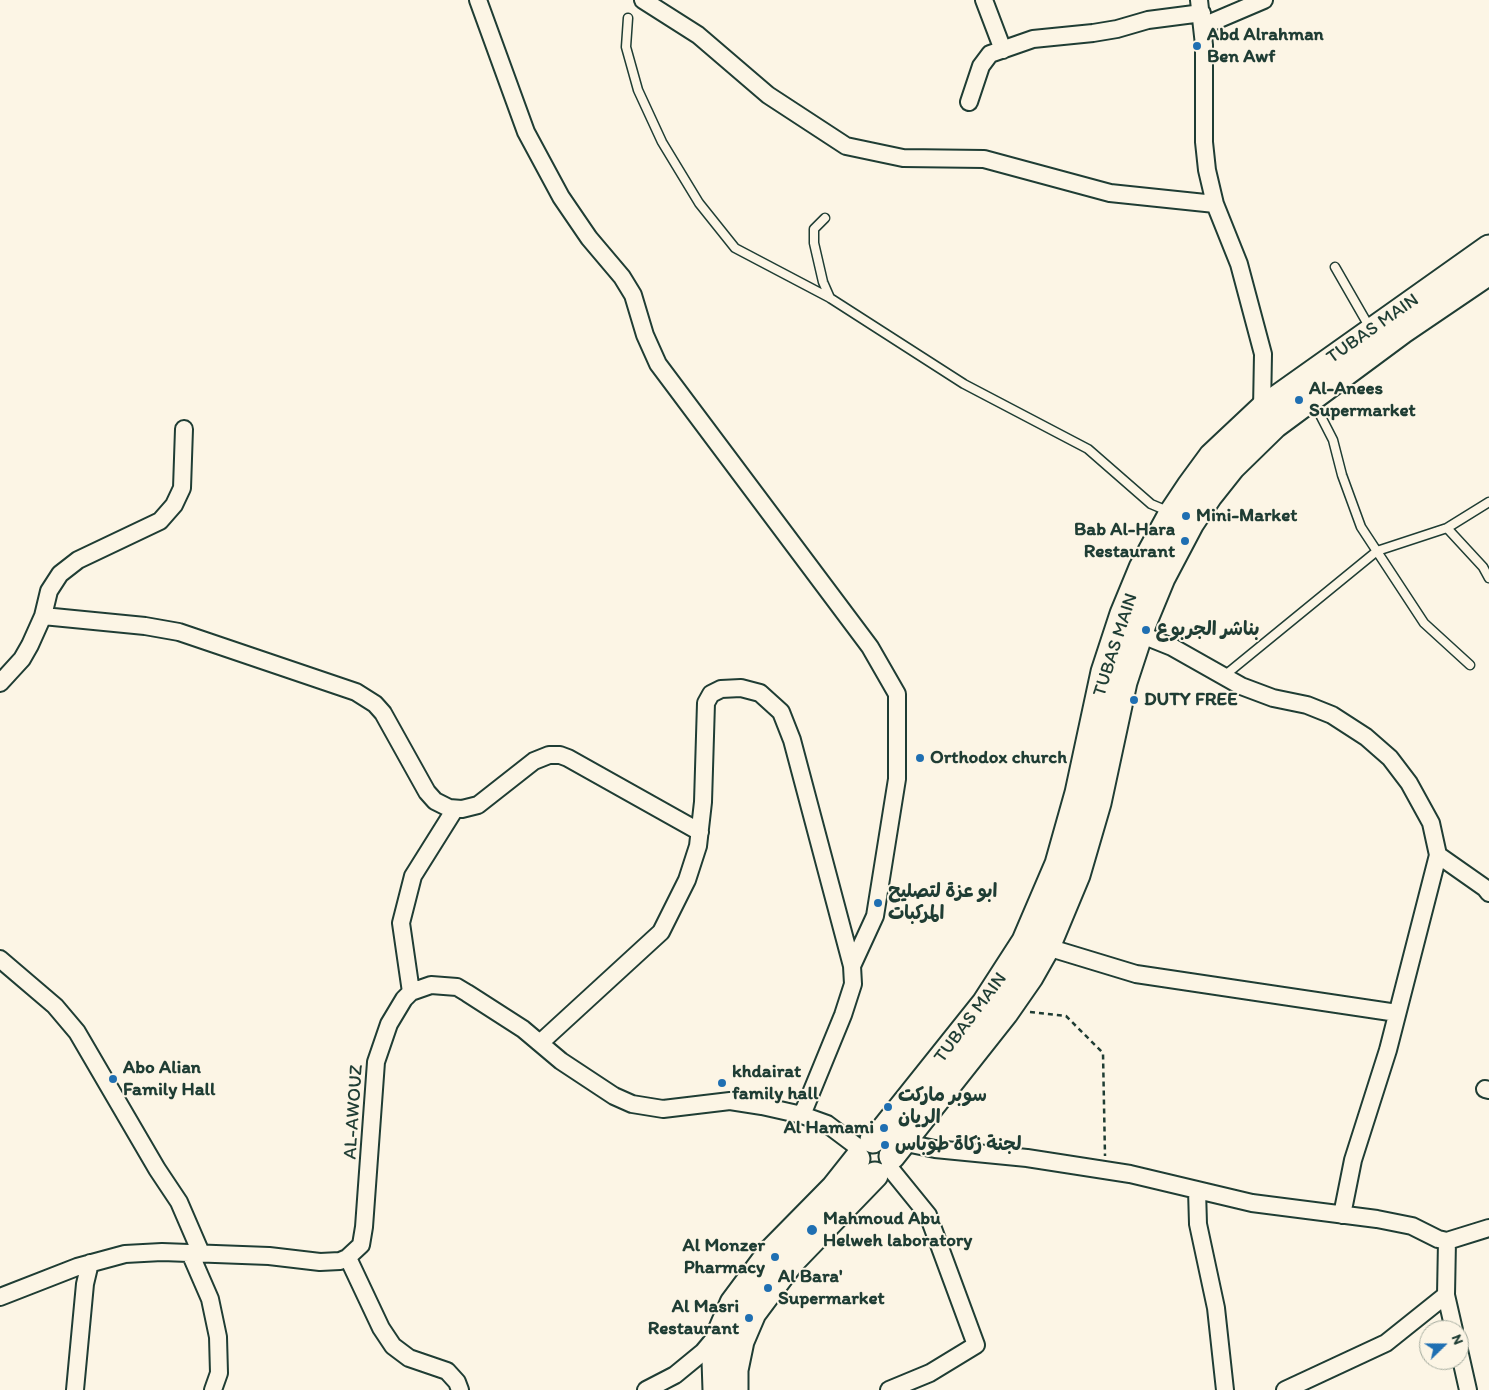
<!DOCTYPE html>
<meta charset="utf-8">
<style>
body{margin:0}
#map{position:relative;width:1489px;height:1390px;overflow:hidden;background:#fcf5e5;font-family:Itim,sans-serif}
canvas{display:block}
.north{position:absolute;left:1419px;top:1320px;width:50px;height:50px;box-sizing:border-box;background:#fcf5e5;border:1px solid #a4ab9e;border-radius:50%;rotate:68deg;font-size:14px;font-weight:700;line-height:20px;text-align:center;color:#1f3d34}
.north::after{content:'';display:block;margin:auto;width:18px;height:22px;background:#1f6fb2;clip-path:polygon(50% 0,100% 100%,50% 72%,0 100%)}
</style>
<div id="map">
<canvas width="1489" height="1390"></canvas>
<div class="north">N</div>
</div>
<script>
const c = document.querySelector('canvas').getContext('2d');
c.lineJoin = 'round';
function shape(rows) {
  const path = new Path2D();
  for (const r of rows) {
    path.moveTo(r[0], r[1]);
    for (let i = 2; i < r.length; i += 2) path.lineTo(r[i], r[i + 1]);
  }
  return path;
}
function strokePath(path, color, width, dash) {
  c.strokeStyle = color;
  c.lineWidth = width;
  c.lineCap = dash ? 'butt' : 'round';
  c.setLineDash(dash || []);
  c.stroke(path);
}
function label(font, color, halo, rows, align = 'center') {
  c.font = font + ' Itim,"Playpen Sans Arabic",sans-serif';
  c.lineWidth = 4;
  c.setLineDash([]);
  c.textBaseline = 'middle';
  c.strokeStyle = halo;
  c.fillStyle = color;
  for (const [text, x, y, turn = 0] of rows) {
    c.save();
    c.translate(x, y);
    c.rotate((+turn || 0) * Math.PI / 180);
    c.textAlign = isNaN(turn) ? turn : align;
    if (halo) c.strokeText(text, 0, 0);
    c.fillText(text, 0, 0);
    c.restore();
  }
}
const path = shape([
 [1030,1012,1066,1016,1103,1053,1105,1156]
]);
const service = shape([
 [628,18,626,47,638,90,662,142,699,203,735,248,830,298,964,384,1088,449,1151,504,1170,512],
 [825,218,814,229,814,243,823,282,830,298],
 [1335,267,1370,328],
 [1313,401,1333,440,1342,475,1361,527,1424,623,1470,665],
 [1447,528,1489,502],
 [1224,676,1377,551,1447,528,1483,567,1489,578]
]);
const minor = shape([
 [478,0,526,132,561,197,589,238,622,277,633,295,645,335,658,364,870,647,897,694,897,779,875,916,852,966],
 [643,0,698,35,768,95,846,146,903,158,984,159,1110,193,1215,204],
 [984,0,1003,50],
 [1199,0,1204,45,1204,142,1207,170,1215,204,1239,264,1263,354,1262,409,1266,413],
 [1203,26,1264,0],
 [969,102,981,66,990,54,1033,39,1093,33,1117,29,1148,20,1202,13],
 [43,616,145,626,179,632,356,692,375,704,383,713,427,792,435,801,449,808,462,809,478,805,534,761,549,755,560,755,568,758,700,832],
 [1132,631,1172,647,1241,686,1273,698,1307,705,1332,715,1366,737,1390,758,1409,783,1431,823,1438,855,1485,888,1489,893],
 [0,683,22,659,30,645,43,616,49,591,60,574,78,560,160,521,174,505,182,488,184,429],
 [1047,947,1136,974,1397,1013],
 [0,959,55,1006,77,1032,157,1169,179,1202,201,1253],
 [411,992,401,923,413,876,455,809],
 [540,1043,661,932,687,880,698,846,703,802,706,703,711,694,721,689,741,688,760,693,781,712,792,740,852,966,853,984,843,1015,802,1115],
 [1485,1089,1489,1090],
 [901,1142,935,1149,1027,1158,1130,1174,1252,1203,1377,1219,1412,1226,1438,1239,1447,1241,1489,1228],
 [1197,1190,1198,1224,1216,1308,1225,1390],
 [1342,1215,1353,1160,1388,1050,1438,855],
 [1447,1241,1446,1295,1454,1330],
 [190,1253,210,1299,218,1337,219,1373,213,1390],
 [348,1258,381,1328,393,1346,409,1358,447,1371,457,1382,460,1390],
 [0,1297,77,1267,125,1254,162,1252,269,1256,320,1262,340,1261,347,1258,361,1245,364,1227,376,1062,389,1024,404,999,411,992,431,985,457,987,467,993,523,1029,561,1061,614,1096,632,1104,663,1109,730,1101,762,1106,802,1115,827,1124,859,1148],
 [1459,1350,1468,1390],
 [75,1390,85,1284,90,1263],
 [646,1390,675,1375,703,1352,718,1334],
 [889,1390,930,1373,976,1345,928,1215,889,1167],
 [1285,1390,1386,1343,1446,1295]
]);
const primary = shape([
 [873,1140,882,1132,985,1003,1025,941,1058,864,1078,793,1104,672,1123,614,1142,568,1172,513,1190,486,1212,456,1262,409,1489,248],
 [892,1156,1005,1013,1030,977,1047,947,1077,875,1098,803,1124,682,1143,624,1162,578,1191,523,1209,496,1232,467,1275,425,1402,331,1489,272],
 [716,1390,715,1360,721,1331,733,1303,771,1252,834,1188,857,1159],
 [735,1390,735,1370,741,1341,753,1313,791,1262,875,1175]
]);
const markers = [
 [1197,46,5,"#1f6fb2"],
 [1299,400,5,"#1f6fb2"],
 [1186,516,5,"#1f6fb2"],
 [1185,541,5,"#1f6fb2"],
 [1146,630,5,"#1f6fb2"],
 [1134,700,5,"#1f6fb2"],
 [920,758,5,"#1f6fb2"],
 [878,903,5,"#1f6fb2"],
 [113,1079,5,"#1f6fb2"],
 [722,1083,5,"#1f6fb2"],
 [888,1107,5,"#1f6fb2"],
 [884,1128,5,"#1f6fb2"],
 [885,1145,5,"#1f6fb2"],
 [812,1230,6,"#1f6fb2"],
 [775,1257,5,"#1f6fb2"],
 [768,1288,5,"#1f6fb2"],
 [749,1318,5,"#1f6fb2"]
];
const poiNames = [
 ["Abd Alrahman",1207,35],
 ["Ben Awf",1207,57],
 ["Al-Anees",1309,389],
 ["Supermarket",1309,411],
 ["Mini-Market",1196,516],
 ["Bab Al-Hara",1175,530,"right"],
 ["Restaurant",1175,552,"right"],
 ["بناشر الجربوع",1156,630],
 ["DUTY FREE",1144,700],
 ["Orthodox church",930,758],
 ["ابو عزة لتصليح",888,892],
 ["المركبات",888,914],
 ["Abo Alian",123,1068],
 ["Family Hall",123,1090],
 ["khdairat",732,1072],
 ["family hall",732,1094],
 ["سوبر ماركت",898,1096],
 ["الريان",898,1118],
 ["Al Hamami",874,1128,"right"],
 ["لجنة زكاة طوباس",895,1145],
 ["Mahmoud Abu",823,1219],
 ["Helweh laboratory",823,1241],
 ["Al Monzer",765,1246,"right"],
 ["Pharmacy",765,1268,"right"],
 ["Al Bara'",778,1277],
 ["Supermarket",778,1299],
 ["Al Masri",739,1307,"right"],
 ["Restaurant",739,1329,"right"]
];
const streetNames = [
 ["TUBAS MAIN",1373,329,-35],
 ["TUBAS MAIN",1116,645,-72],
 ["TUBAS MAIN",971,1018,-53],
 ["AL-AWOUZ",354,1112,-86]
];
strokePath(service, '#1f3d34', 11);
strokePath(minor, '#1f3d34', 20);
strokePath(primary, '#1f3d34', 29);
strokePath(path, '#1f3d34', 2.5, [5, 4]);
strokePath(service, '#fcf5e5', 8);
strokePath(minor, '#fcf5e5', 16);
strokePath(primary, '#fcf5e5', 25);
for (const [x, y, r, color] of markers) {
  const dot = new Path2D();
  dot.arc(x, y, r, 0, 2 * Math.PI);
  c.fillStyle = color;
  c.fill(dot);
  strokePath(dot, '#fcf5e5', 2);
}
label('bold 19px', '#1f3d34', '#fcf5e5', poiNames, 'left');
label('19px', '#1f3d34', '#fcf5e5', streetNames);
</script>
